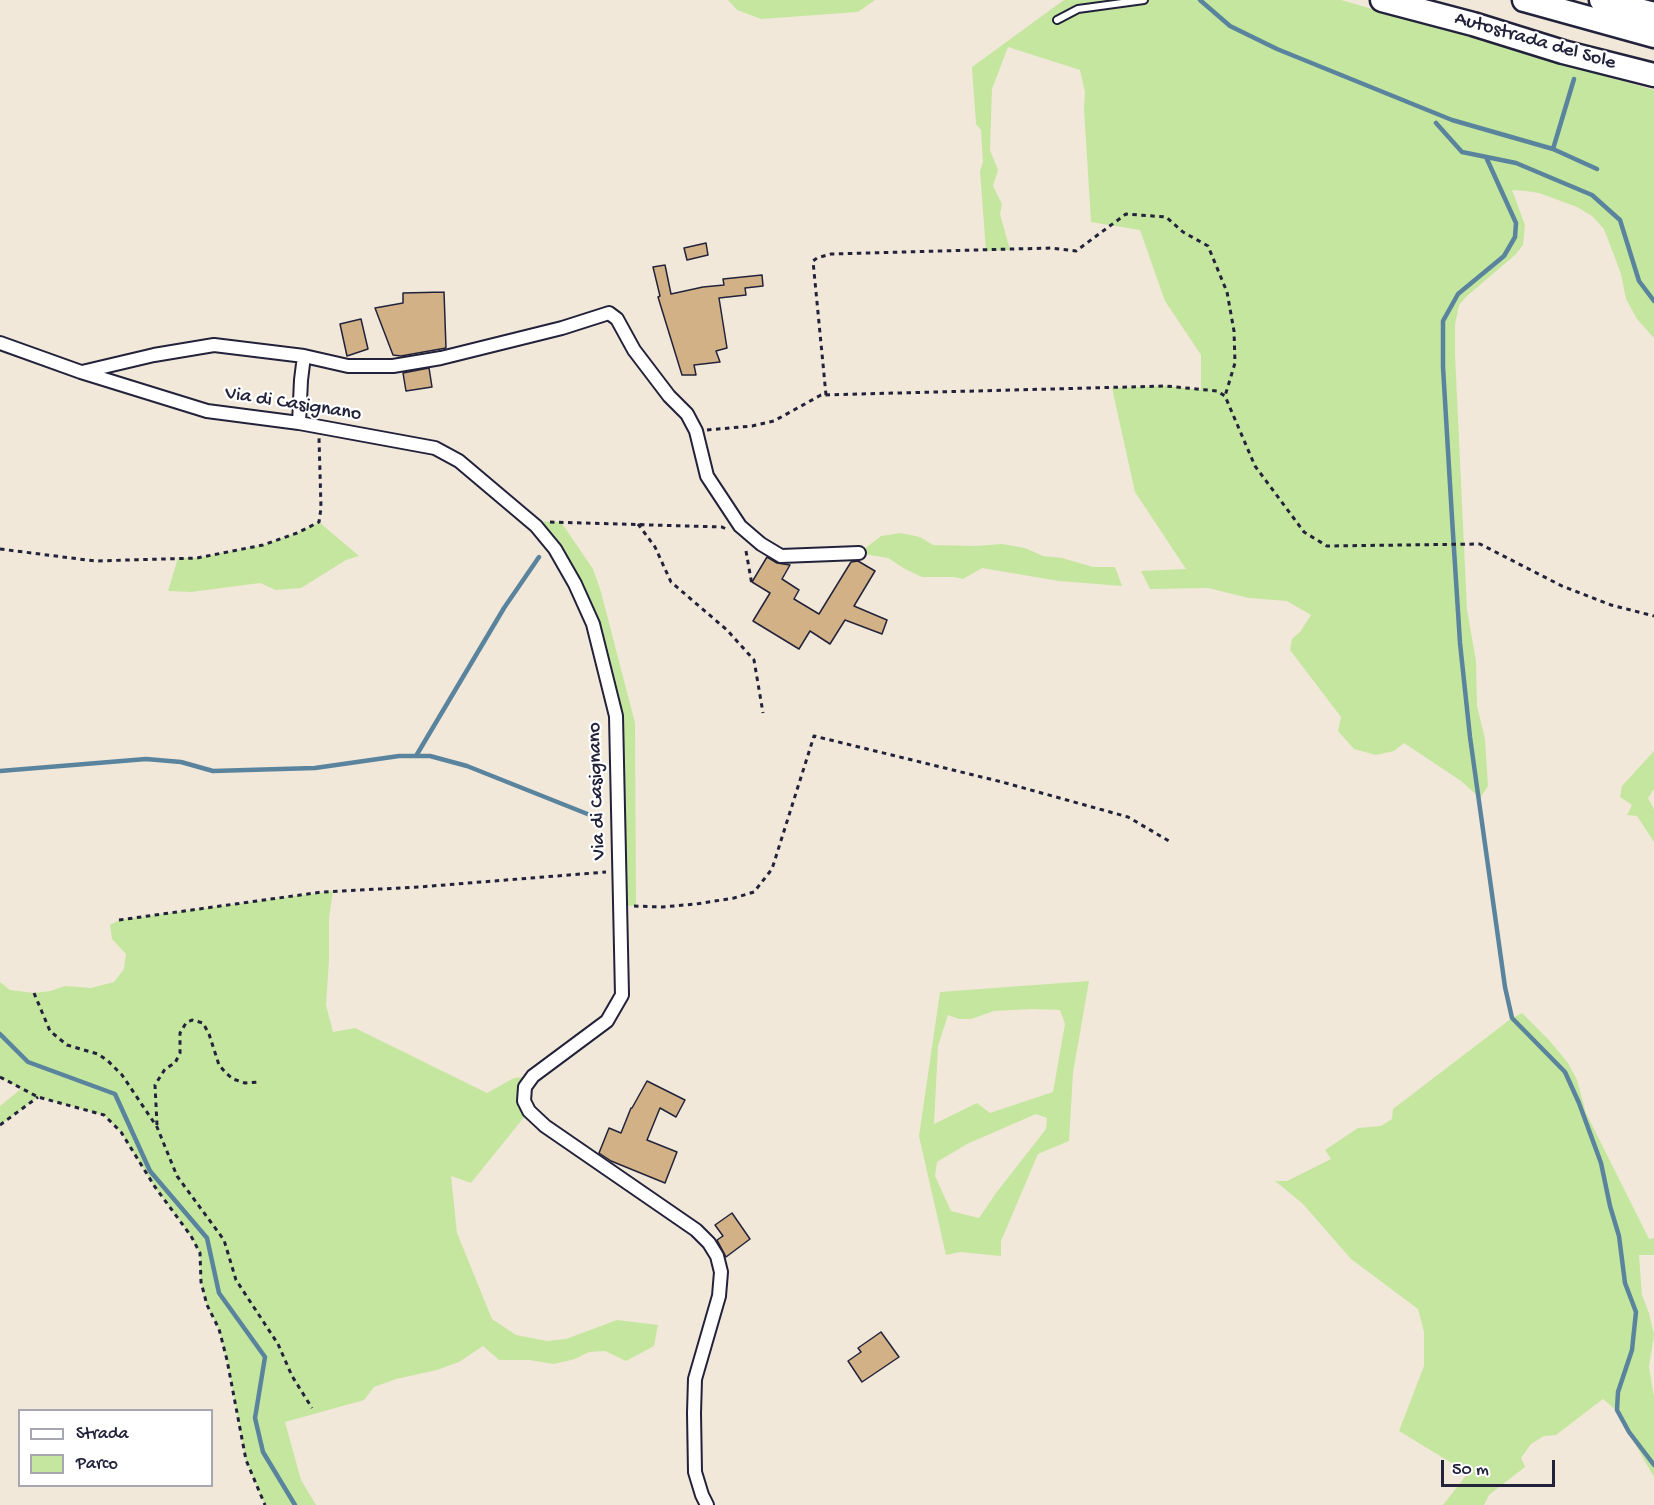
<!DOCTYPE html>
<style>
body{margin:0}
#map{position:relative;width:1654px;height:1505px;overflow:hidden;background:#f1e8da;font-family:"Gochi Hand",sans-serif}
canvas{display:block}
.legend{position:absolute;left:18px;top:1409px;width:195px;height:78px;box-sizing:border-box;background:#fff;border:2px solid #a7a7b1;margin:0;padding:8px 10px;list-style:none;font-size:18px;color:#22223b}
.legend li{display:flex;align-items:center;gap:12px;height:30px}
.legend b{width:30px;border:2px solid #a7a7b1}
.scale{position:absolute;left:1441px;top:1460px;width:114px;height:27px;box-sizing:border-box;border:3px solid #22223b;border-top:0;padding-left:8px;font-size:18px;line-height:21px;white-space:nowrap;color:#22223b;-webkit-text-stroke:4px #fff;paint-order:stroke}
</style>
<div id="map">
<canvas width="1654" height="1505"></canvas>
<ul class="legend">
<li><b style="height:8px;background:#fff"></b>Strada</li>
<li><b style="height:16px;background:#c5e69f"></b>Parco</li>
</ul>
<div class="scale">50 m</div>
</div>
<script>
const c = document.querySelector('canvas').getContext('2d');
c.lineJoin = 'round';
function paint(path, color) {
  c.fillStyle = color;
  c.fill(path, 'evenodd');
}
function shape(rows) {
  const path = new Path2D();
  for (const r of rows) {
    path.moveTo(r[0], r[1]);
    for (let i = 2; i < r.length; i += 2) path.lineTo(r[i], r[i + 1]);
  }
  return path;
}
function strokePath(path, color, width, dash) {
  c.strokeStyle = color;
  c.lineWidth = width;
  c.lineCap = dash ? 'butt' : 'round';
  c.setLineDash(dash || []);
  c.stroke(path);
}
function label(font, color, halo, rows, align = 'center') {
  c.font = font + ' "Gochi Hand",sans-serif';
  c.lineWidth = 4.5;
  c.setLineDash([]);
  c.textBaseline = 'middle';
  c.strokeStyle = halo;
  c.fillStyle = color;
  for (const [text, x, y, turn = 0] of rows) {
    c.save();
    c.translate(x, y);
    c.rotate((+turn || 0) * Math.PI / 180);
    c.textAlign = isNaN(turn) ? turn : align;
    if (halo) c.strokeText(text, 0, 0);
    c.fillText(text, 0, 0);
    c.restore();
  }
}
const green = shape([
 [728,0,875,0,858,12,761,19,737,10],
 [1064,0,1341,0,1654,90,1654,338,1637,319,1626,299,1621,274,1604,229,1592,216,1577,207,1539,193,1526,191,1512,190,1525,225,1523,245,1515,255,1467,296,1459,305,1455,325,1455,354,1467,610,1476,661,1477,706,1485,739,1488,786,1480,798,1461,781,1404,743,1394,751,1376,755,1354,749,1338,731,1341,717,1290,650,1292,639,1300,632,1311,615,1287,601,1249,598,1208,588,1150,589,1141,571,1186,569,1135,492,1112,388,1166,386,1201,390,1201,355,1165,301,1140,230,1091,222,1084,109,1085,92,1080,70,1008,47,992,89,990,150,998,170,993,186,1002,204,1000,214,1010,250,986,251,980,171,983,162,981,130,976,124,972,67],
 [530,521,561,522,593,569,601,592,635,723,636,906,620,905,616,716,575,584],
 [319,522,359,556,346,560,301,588,276,590,260,583,191,592,168,591,178,558,197,558,263,545,297,533],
 [901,533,920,537,933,545,975,546,1002,544,1025,548,1043,556,1062,558,1093,567,1115,567,1122,586,1059,581,982,568,963,579,954,577,922,577,905,569,888,558,859,553,881,536],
 [1654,751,1654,789,1648,798,1654,809,1654,842,1637,816,1627,815,1632,805,1620,797,1622,786],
 [333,891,329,918,329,960,326,1005,333,1032,355,1028,487,1093,514,1078,533,1076,525,1087,529,1111,471,1183,451,1176,457,1233,492,1319,516,1335,547,1341,566,1339,617,1320,658,1325,654,1346,626,1361,605,1351,589,1352,575,1359,554,1364,529,1360,499,1360,483,1346,459,1362,437,1370,396,1379,374,1387,364,1400,285,1422,301,1480,316,1505,265,1505,246,1460,227,1360,219,1329,207,1305,201,1282,200,1253,191,1236,155,1187,121,1132,104,1115,38,1097,0,1125,0,1106,21,1089,0,1077,0,982,10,990,34,993,50,991,65,986,91,988,114,982,124,969,126,954,112,939,110,925,119,920],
 [1089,981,1073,1073,1069,1141,1038,1154,1001,1241,1001,1256,960,1252,946,1255,919,1136,940,992],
 [1033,1009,1060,1010,1065,1024,1053,1092,990,1113,977,1103,934,1124,938,1046,948,1015,959,1019,971,1019,994,1011],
 [1036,1114,1047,1118,1046,1129,996,1193,979,1218,951,1211,935,1176,937,1162,967,1144],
 [1522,1013,1549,1040,1568,1063,1577,1080,1586,1113,1649,1239,1654,1238,1654,1255,1639,1255,1642,1295,1649,1313,1654,1335,1649,1367,1654,1397,1654,1477,1615,1409,1603,1399,1556,1435,1544,1436,1531,1444,1521,1458,1525,1467,1489,1495,1484,1505,1443,1505,1468,1473,1399,1431,1424,1366,1424,1332,1418,1309,1351,1259,1303,1204,1275,1181,1287,1181,1331,1159,1325,1150,1358,1128,1381,1126,1392,1119,1393,1109,1512,1018]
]);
const stream = shape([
 [1200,0,1230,26,1277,49,1452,120,1553,149,1597,169],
 [1436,123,1462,152,1516,163,1592,195,1620,220,1639,281,1654,301],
 [1553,149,1574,79],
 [1486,157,1516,223,1515,237,1504,256,1458,294,1443,321,1443,367,1452,518,1460,643,1470,737,1505,987,1512,1018,1565,1072,1579,1103,1601,1163,1610,1206,1619,1236,1625,1283,1636,1312,1632,1350,1618,1392,1617,1410,1629,1432,1654,1465],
 [416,756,504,608,539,557],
 [0,771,146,759,181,762,213,771,315,768,399,756,430,756,467,766,600,819],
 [0,1034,28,1062,115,1094,150,1171,207,1238,219,1293,265,1357,255,1418,263,1452,295,1505]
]);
const building = shape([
 [706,243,708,255,687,260,684,248,706,243],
 [665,265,671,294,703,287,724,285,723,279,762,275,763,286,745,288,746,295,719,298,727,348,716,351,720,362,694,365,696,375,682,375,658,297,660,296,653,267,665,265],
 [444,292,446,348,401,356,393,355,375,308,403,303,403,293,444,292],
 [361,319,368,349,347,356,340,324,361,319],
 [429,368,432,387,406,391,403,373,429,368],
 [767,557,777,563,790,565,782,579,799,590,794,599,819,614,851,562,858,561,875,571,854,606,887,620,882,634,845,620,830,644,810,631,799,649,753,621,770,593,752,582,767,557],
 [647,1081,685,1100,676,1117,660,1108,647,1140,677,1152,665,1183,611,1161,599,1153,609,1128,621,1133,631,1108,632,1108,647,1081],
 [732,1213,750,1239,726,1257,717,1240,723,1236,715,1225,732,1213],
 [881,1332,899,1357,862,1382,848,1361,861,1352,858,1348,881,1332]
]);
const path = shape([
 [826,395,813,261,817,258,831,254,866,253,1051,248,1076,251,1126,214,1166,217,1183,232,1208,246,1227,292,1234,331,1235,363,1225,396],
 [707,430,752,426,774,421,821,395,1166,386,1217,391,1225,396,1255,466,1304,532,1327,546,1480,544,1562,586,1611,605,1654,616],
 [550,522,722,527,726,529],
 [638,524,655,547,671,582,727,630,754,660,763,713],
 [0,549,95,561,197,558,263,545,297,533,319,522,321,508,319,438],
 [746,551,752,585],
 [634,906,662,907,696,904,734,898,754,892,772,869,814,736,1002,782,1128,817,1169,841],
 [119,920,322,892,419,887,606,872],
 [34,993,50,1031,67,1045,98,1054,108,1061,122,1075,157,1127,177,1176,224,1240,236,1280,278,1344,292,1376,312,1408],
 [0,1077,38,1097,104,1115,121,1132,155,1187,191,1236,200,1253,201,1282,207,1305,219,1329,227,1360,246,1460,265,1505],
 [0,1125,38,1097],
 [157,1125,155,1085,165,1069,175,1063,180,1053,180,1033,186,1023,192,1020,203,1023,209,1034,219,1065,226,1073,233,1079,245,1083,259,1082]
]);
const lane = shape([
 [1057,20,1078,9,1144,0]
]);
const street = shape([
 [0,343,81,372,207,411,299,423,435,448,459,461,536,526,555,549,575,584,593,624,616,716,622,995,607,1021,533,1076,525,1087,524,1101,529,1111,545,1126,696,1230,709,1243,717,1256,721,1272,719,1296,695,1379,694,1413,695,1472,702,1495,707,1505],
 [82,372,154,355,214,345,304,356,348,366,393,366,441,358,562,328,609,313,617,319,634,350,669,396,687,414,696,431,707,476,740,526,761,544,781,556,859,553],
 [299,423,301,380,304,356]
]);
const highway = shape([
 [1382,0,1473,24,1563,52,1654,75],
 [1524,0,1654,36],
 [1601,0,1654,14]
]);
const streetNames = [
 ["Autostrada del Sole",1535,42,16],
 ["Via di Casignano",293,405,9],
 ["Via di Casignano",598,791,-92]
];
paint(green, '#c5e69f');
strokePath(stream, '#5a849d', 4.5);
paint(building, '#d1b185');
strokePath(building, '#22223b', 1.5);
strokePath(lane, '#22223b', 10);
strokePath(street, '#22223b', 16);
strokePath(highway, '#22223b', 27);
strokePath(path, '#22223b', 3, [4.5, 4.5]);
strokePath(lane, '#fff', 6);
strokePath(street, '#fff', 12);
strokePath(highway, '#fff', 22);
label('20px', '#22223b', '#fff', streetNames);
</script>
